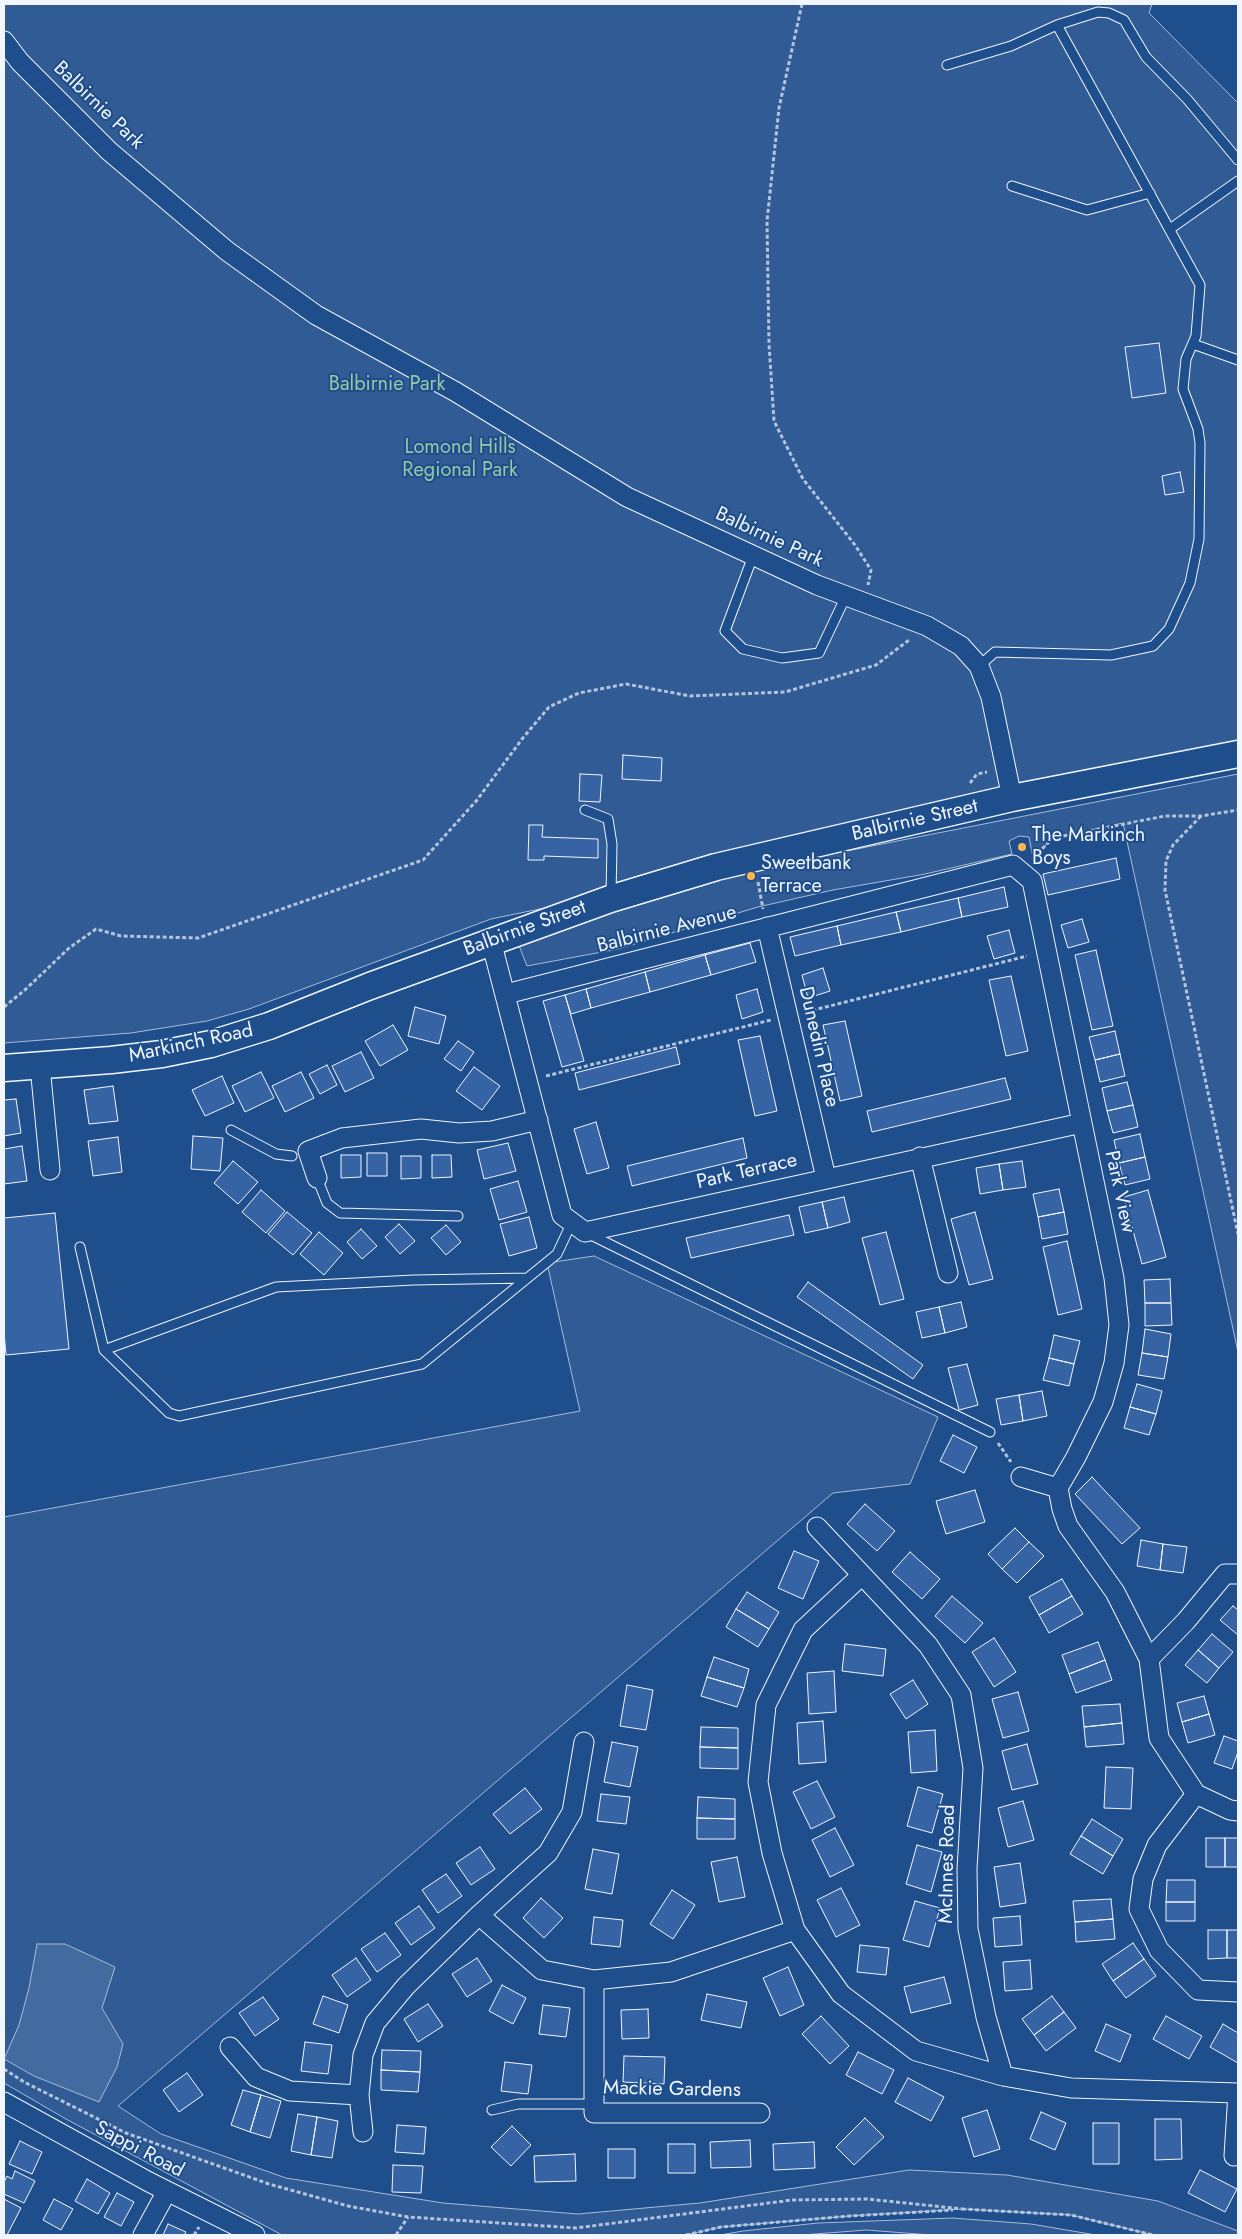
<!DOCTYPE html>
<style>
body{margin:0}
#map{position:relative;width:1242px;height:2239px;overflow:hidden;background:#1f4e8c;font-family:Jost,sans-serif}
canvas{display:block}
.frame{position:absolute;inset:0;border:5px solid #f2f6ff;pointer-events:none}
</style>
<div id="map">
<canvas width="1242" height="2239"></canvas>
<div class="frame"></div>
</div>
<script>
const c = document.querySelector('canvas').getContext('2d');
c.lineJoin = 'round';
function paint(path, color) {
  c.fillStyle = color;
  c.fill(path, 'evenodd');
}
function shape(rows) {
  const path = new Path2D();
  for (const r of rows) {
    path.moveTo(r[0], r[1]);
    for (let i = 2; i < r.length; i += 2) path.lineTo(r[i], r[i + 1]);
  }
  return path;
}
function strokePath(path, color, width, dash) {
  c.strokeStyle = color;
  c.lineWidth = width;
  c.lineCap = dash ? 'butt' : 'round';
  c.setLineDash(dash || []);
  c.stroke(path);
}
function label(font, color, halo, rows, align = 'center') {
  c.font = font + ' Jost,sans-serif';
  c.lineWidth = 4;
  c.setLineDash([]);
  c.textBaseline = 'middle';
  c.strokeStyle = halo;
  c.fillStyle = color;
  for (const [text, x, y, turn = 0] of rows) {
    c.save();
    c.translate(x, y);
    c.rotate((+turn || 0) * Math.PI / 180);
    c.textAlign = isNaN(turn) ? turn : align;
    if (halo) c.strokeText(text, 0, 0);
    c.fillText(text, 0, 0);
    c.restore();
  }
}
const built = shape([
 [4,4,1152,4,1149,13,1238,103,1238,765,491,919,249,1009,207,1021,131,1033,4,1043,4,4],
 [1238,774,1238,1352,1123,823,1053,838,1033,858,1029,837,1019,836,1009,841,1012,854,925,874,833,890,758,907,618,949,527,966,518,943,716,879,760,868,1238,774],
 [594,1256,938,1417,910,1484,833,1493,118,2106,161,2134,286,2178,443,2203,578,2214,700,2203,909,2170,1007,2175,1158,2201,1238,2231,1238,2235,1153,2235,1071,2215,963,2209,850,2216,721,2227,686,2235,282,2235,66,2119,4,2083,4,1517,580,1411,547,1263,594,1256],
 [953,2218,1031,2224,1096,2235,931,2235,866,2230,802,2235,720,2235,743,2231,818,2223,953,2218]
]);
const water = shape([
 [37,1944,65,1944,115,1967,102,2008,123,2044,117,2067,99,2102,34,2076,4,2059,19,2025,29,1988,37,1944]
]);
const building = shape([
 [1159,343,1166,393,1132,398,1125,347,1159,343],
 [1180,472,1184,492,1165,495,1162,476,1180,472],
 [623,755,662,758,661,781,622,779,623,755],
 [580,774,602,775,600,802,579,801,580,774],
 [529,825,543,825,542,837,598,839,598,858,544,856,544,860,528,860,529,825],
 [1116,858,1120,879,1048,895,1043,874,1116,858],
 [1004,887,1008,907,962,917,958,898,1004,887],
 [958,898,962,917,901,932,896,912,958,898],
 [896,912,901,932,841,945,837,926,896,912],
 [1082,919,1089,942,1068,948,1061,925,1082,919],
 [837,926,841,945,795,956,790,937,837,926],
 [1009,930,1015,953,994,959,987,936,1009,930],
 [750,943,756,962,711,975,705,955,750,943],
 [1096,950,1113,1026,1092,1030,1075,955,1096,950],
 [705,955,711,975,650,992,645,972,705,955],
 [823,968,830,991,808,998,802,975,823,968],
 [645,972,650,992,591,1008,586,989,645,972],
 [1011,976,1028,1051,1006,1056,989,980,1011,976],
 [586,989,591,1008,571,1014,565,995,586,989],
 [757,989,763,1012,742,1019,736,995,757,989],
 [565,995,584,1061,562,1067,543,1001,565,995],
 [415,1007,446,1016,439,1044,408,1036,415,1007],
 [845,1021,862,1096,840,1101,823,1025,845,1021],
 [393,1025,408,1050,380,1066,365,1041,393,1025],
 [1115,1031,1120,1054,1095,1060,1089,1037,1115,1031],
 [760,1036,777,1111,755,1116,738,1040,760,1036],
 [458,1041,474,1052,461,1071,444,1059,458,1041],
 [676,1047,680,1064,579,1090,575,1073,676,1047],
 [361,1052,374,1078,345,1092,332,1066,361,1052],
 [1120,1054,1125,1076,1100,1082,1095,1060,1120,1054],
 [327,1065,337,1085,320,1094,309,1074,327,1065],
 [474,1067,500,1086,482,1110,456,1091,474,1067],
 [261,1072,274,1098,245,1112,232,1086,261,1072],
 [301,1072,314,1098,285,1112,272,1086,301,1072],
 [222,1076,234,1103,205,1116,192,1090,222,1076],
 [1005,1078,1011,1099,872,1132,867,1111,1005,1078],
 [1127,1082,1133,1105,1107,1111,1102,1088,1127,1082],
 [113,1086,118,1121,89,1124,84,1090,113,1086],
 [16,1099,21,1133,4,1136,4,1100,16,1099],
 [1133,1105,1138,1127,1113,1133,1107,1111,1133,1105],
 [596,1122,609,1168,587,1174,574,1129,596,1122],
 [1140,1134,1145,1157,1119,1163,1114,1140,1140,1134],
 [193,1136,223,1138,220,1171,191,1169,193,1136],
 [118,1137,122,1172,93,1176,88,1141,118,1137],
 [743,1138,747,1158,632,1186,627,1166,743,1138],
 [508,1143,516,1171,484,1179,477,1150,508,1143],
 [22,1146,27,1181,4,1184,4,1149,22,1146],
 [367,1153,387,1153,387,1176,367,1176,367,1153],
 [341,1155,361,1155,361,1177,341,1178,341,1155],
 [432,1155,451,1155,452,1177,432,1178,432,1155],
 [401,1156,421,1156,421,1178,401,1179,401,1156],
 [1145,1157,1150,1179,1125,1185,1119,1163,1145,1157],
 [233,1161,258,1182,238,1204,214,1183,233,1161],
 [1022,1161,1026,1187,1003,1190,999,1164,1022,1161],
 [999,1164,1003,1190,980,1194,976,1168,999,1164],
 [518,1181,527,1212,499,1220,490,1189,518,1181],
 [1059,1189,1064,1212,1038,1217,1033,1194,1059,1189],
 [261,1190,285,1211,266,1233,242,1212,261,1190],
 [1148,1190,1166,1257,1142,1264,1124,1197,1148,1190],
 [844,1197,850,1222,828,1228,822,1202,844,1197],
 [822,1202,828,1228,805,1233,799,1207,822,1202],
 [287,1212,312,1233,293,1255,268,1234,287,1212],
 [975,1212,993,1279,969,1285,951,1219,975,1212],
 [1064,1212,1068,1234,1042,1239,1038,1217,1064,1212],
 [55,1213,69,1349,6,1355,4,1332,4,1218,55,1213],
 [789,1215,794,1235,691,1258,686,1238,789,1215],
 [529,1217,537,1248,509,1256,500,1224,529,1217],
 [399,1224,415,1241,400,1254,385,1237,399,1224],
 [446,1225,461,1242,446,1255,431,1238,446,1225],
 [361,1229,377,1246,362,1259,347,1242,361,1229],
 [319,1232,343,1253,324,1275,300,1254,319,1232],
 [886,1232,904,1299,880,1305,862,1238,886,1232],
 [1067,1241,1082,1309,1058,1315,1043,1247,1067,1241],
 [1170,1279,1171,1303,1145,1303,1144,1280,1170,1279],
 [808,1282,923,1365,913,1379,797,1297,808,1282],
 [961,1302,967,1327,945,1333,939,1307,961,1302],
 [1145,1303,1171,1303,1172,1325,1145,1326,1145,1303],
 [939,1307,945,1333,922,1338,916,1312,939,1307],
 [1145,1329,1171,1334,1168,1357,1142,1353,1145,1329],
 [1054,1335,1080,1341,1074,1364,1049,1358,1054,1335],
 [1142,1353,1168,1357,1164,1379,1138,1375,1142,1353],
 [1049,1358,1074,1364,1069,1386,1043,1380,1049,1358],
 [967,1364,978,1405,959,1410,948,1368,967,1364],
 [1137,1384,1162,1391,1156,1414,1130,1407,1137,1384],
 [1042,1391,1047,1416,1023,1421,1019,1395,1042,1391],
 [1019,1395,1023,1421,1001,1425,996,1399,1019,1395],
 [1130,1407,1156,1414,1149,1435,1124,1428,1130,1407],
 [953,1435,977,1447,964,1473,940,1461,953,1435],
 [1092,1477,1140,1528,1122,1544,1075,1494,1092,1477],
 [975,1490,985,1522,946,1534,936,1501,975,1490],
 [865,1504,895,1531,877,1551,847,1524,865,1504],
 [1015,1528,1029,1542,1002,1569,988,1554,1015,1528],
 [1141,1540,1163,1544,1160,1570,1137,1566,1141,1540],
 [1029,1542,1044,1556,1017,1583,1002,1569,1029,1542],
 [1163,1544,1187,1547,1183,1573,1160,1570,1163,1544],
 [794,1551,819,1561,803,1599,778,1588,794,1551],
 [910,1552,940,1579,922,1599,892,1572,910,1552],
 [1062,1579,1072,1596,1039,1615,1029,1597,1062,1579],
 [747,1592,779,1612,769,1629,736,1609,747,1592],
 [952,1596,983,1623,965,1643,935,1616,952,1596],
 [1072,1596,1083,1614,1049,1633,1039,1615,1072,1596],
 [1233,1606,1238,1610,1238,1635,1220,1620,1233,1606],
 [736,1609,769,1629,758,1647,726,1627,736,1609],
 [1212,1634,1233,1652,1219,1668,1198,1650,1212,1634],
 [994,1638,1016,1672,994,1687,972,1652,994,1638],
 [1098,1642,1105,1660,1069,1674,1062,1655,1098,1642],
 [845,1644,886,1649,883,1676,842,1671,845,1644],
 [1198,1650,1219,1668,1207,1683,1185,1665,1198,1650],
 [714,1657,749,1669,744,1688,707,1677,714,1657],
 [1105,1660,1112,1680,1076,1693,1069,1674,1105,1660],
 [834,1671,836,1712,809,1714,807,1673,834,1671],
 [707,1677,744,1688,737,1707,701,1696,707,1677],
 [913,1680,928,1704,906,1719,890,1694,913,1680],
 [627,1685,653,1690,646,1730,620,1726,627,1685],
 [1018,1692,1029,1731,1003,1738,992,1699,1018,1692],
 [1204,1696,1209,1714,1182,1722,1177,1703,1204,1696],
 [1120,1704,1122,1723,1084,1727,1082,1706,1120,1704],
 [1209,1714,1215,1735,1188,1743,1182,1722,1209,1714],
 [823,1721,826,1762,799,1764,797,1723,823,1721],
 [1122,1723,1124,1744,1086,1747,1084,1727,1122,1723],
 [701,1727,738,1728,738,1748,700,1747,701,1727],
 [935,1730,937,1771,911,1773,908,1732,935,1730],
 [1224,1736,1238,1741,1238,1752,1232,1769,1214,1763,1224,1736],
 [612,1742,638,1747,630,1787,604,1782,612,1742],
 [1027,1744,1038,1784,1012,1790,1002,1751,1027,1744],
 [700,1747,738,1748,738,1769,700,1768,700,1747],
 [1106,1767,1133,1768,1131,1809,1104,1808,1106,1767],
 [817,1781,835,1817,811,1829,793,1792,817,1781],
 [918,1787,943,1794,932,1833,907,1826,918,1787],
 [525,1788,542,1809,510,1834,493,1814,525,1788],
 [601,1794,630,1797,626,1824,597,1821,601,1794],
 [698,1797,735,1799,735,1819,697,1818,698,1797],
 [1023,1801,1034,1840,1008,1847,998,1808,1023,1801],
 [697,1818,735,1819,735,1839,697,1839,697,1818],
 [1092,1819,1123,1839,1113,1856,1081,1836,1092,1819],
 [835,1828,854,1865,830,1877,812,1840,835,1828],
 [1081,1836,1113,1856,1103,1874,1070,1854,1081,1836],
 [1206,1838,1225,1838,1225,1867,1206,1867,1206,1838],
 [1225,1838,1238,1838,1238,1867,1225,1867,1225,1838],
 [917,1845,942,1852,931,1892,906,1884,917,1845],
 [480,1847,495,1869,471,1885,456,1863,480,1847],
 [593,1849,619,1854,612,1894,585,1889,593,1849],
 [737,1857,745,1897,719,1902,711,1862,737,1857],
 [1020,1863,1026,1903,1000,1907,994,1867,1020,1863],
 [446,1874,462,1896,438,1913,422,1890,446,1874],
 [1167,1880,1195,1880,1195,1902,1166,1902,1167,1880],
 [841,1888,860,1925,836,1937,817,1900,841,1888],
 [672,1890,695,1905,673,1939,650,1924,672,1890],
 [541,1898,563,1918,544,1938,523,1918,541,1898],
 [1111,1899,1113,1919,1075,1922,1073,1901,1111,1899],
 [915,1901,940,1908,929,1947,903,1940,915,1901],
 [1166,1902,1195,1902,1195,1921,1166,1921,1166,1902],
 [419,1906,435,1928,411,1945,395,1923,419,1906],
 [1020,1916,1022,1945,995,1947,993,1918,1020,1916],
 [594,1917,623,1920,620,1947,591,1944,594,1917],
 [1113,1919,1115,1939,1076,1942,1075,1922,1113,1919],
 [1208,1930,1227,1930,1227,1958,1208,1959,1208,1930],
 [1227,1930,1238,1930,1238,1958,1227,1958,1227,1930],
 [385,1933,401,1955,377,1972,361,1949,385,1933],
 [1133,1943,1144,1959,1113,1981,1102,1964,1133,1943],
 [860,1945,889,1948,886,1975,857,1972,860,1945],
 [356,1958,371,1980,347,1997,332,1975,356,1958],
 [477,1958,492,1981,467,1997,452,1974,477,1958],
 [1144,1959,1156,1976,1126,1998,1113,1981,1144,1959],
 [1030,1960,1032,1989,1005,1991,1003,1962,1030,1960],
 [788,1967,804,2005,780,2016,763,1978,788,1967],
 [944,1977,951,2003,911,2013,904,1987,944,1977],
 [502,1985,526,1998,513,2024,489,2011,502,1985],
 [707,1994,747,2002,741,2028,701,2020,707,1994],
 [323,1996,348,2005,339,2033,313,2024,323,1996],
 [1052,1996,1064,2012,1034,2035,1022,2019,1052,1996],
 [263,1997,279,2019,255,2036,239,2013,263,1997],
 [428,2004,443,2026,418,2042,404,2019,428,2004],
 [543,2005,570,2008,566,2037,539,2034,543,2005],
 [648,2009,649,2038,622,2039,621,2010,648,2009],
 [1064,2012,1076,2028,1046,2051,1034,2035,1064,2012],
 [821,2016,849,2046,830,2064,802,2034,821,2016],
 [1166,2016,1202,2036,1189,2059,1153,2039,1166,2016],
 [1106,2024,1131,2035,1120,2062,1095,2051,1106,2024],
 [1223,2024,1238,2033,1238,2063,1210,2047,1223,2024],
 [305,2042,332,2045,328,2074,301,2071,305,2042],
 [382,2050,421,2051,420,2072,381,2070,382,2050],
 [858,2052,894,2070,882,2094,846,2075,858,2052],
 [624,2056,665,2057,664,2084,623,2082,624,2056],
 [505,2062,532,2065,528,2094,501,2091,505,2062],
 [381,2070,420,2072,418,2092,381,2090,381,2070],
 [187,2073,203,2095,179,2112,163,2090,187,2073],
 [908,2078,944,2097,931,2121,895,2102,908,2078],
 [243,2090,261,2095,250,2132,231,2125,243,2090],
 [261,2095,281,2101,270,2138,250,2132,261,2095],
 [987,2110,1000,2149,974,2157,962,2118,987,2110],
 [1041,2112,1066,2123,1055,2150,1030,2139,1041,2112],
 [298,2114,317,2117,311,2155,291,2151,298,2114],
 [317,2117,338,2121,332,2158,311,2155,317,2117],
 [865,2118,884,2137,854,2165,836,2147,865,2118],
 [1155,2119,1181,2119,1182,2159,1155,2160,1155,2119],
 [1093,2123,1119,2123,1119,2164,1093,2164,1093,2123],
 [397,2125,426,2127,424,2154,395,2152,397,2125],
 [512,2126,531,2145,511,2166,491,2147,512,2126],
 [750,2140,751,2167,711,2168,710,2142,750,2140],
 [20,2141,42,2152,32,2174,9,2164,20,2141],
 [814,2142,815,2168,774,2170,773,2144,814,2142],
 [668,2144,695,2144,695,2173,668,2173,668,2144],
 [608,2149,635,2149,635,2178,608,2178,608,2149],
 [575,2154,576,2181,535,2182,534,2156,575,2154],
 [393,2165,423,2166,421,2193,392,2192,393,2165],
 [1200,2170,1237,2189,1225,2212,1188,2193,1200,2170],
 [15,2171,35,2181,24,2203,4,2194,4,2182,7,2176,12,2179,15,2171],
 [87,2179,110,2193,98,2214,75,2201,87,2179],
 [117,2193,134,2202,121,2226,104,2217,117,2193],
 [4,2199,21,2208,7,2235,4,2235,4,2199],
 [54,2199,73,2209,61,2230,43,2220,54,2199],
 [168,2224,186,2232,184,2235,163,2235,168,2224]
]);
const path = shape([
 [802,4,779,108,767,221,769,344,774,421,803,479,855,545,871,570,868,585],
 [970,783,977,774,987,772],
 [1201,816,1173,845,1166,861,1165,890,1238,1234],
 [1033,858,1053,838,1165,816,1201,816,1238,810],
 [758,882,763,909],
 [4,1007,26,989,69,948,96,929,121,936,198,938,423,860,477,800,522,739,549,707,579,693,626,684,690,696,785,692,876,665,909,640],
 [806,1012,1027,956],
 [546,1076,771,1020],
 [998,1443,1011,1462],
 [4,2069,24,2082,126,2133,269,2184,348,2206,408,2217,576,2228,792,2200,867,2199,963,2209],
 [962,2209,1071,2215,1153,2235],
 [194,2235,199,2227],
 [396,2235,408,2217],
 [686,2235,721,2227,850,2216,953,2210]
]);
const service = shape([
 [947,65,1011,46,1057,25,1098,12,1109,13,1124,20,1146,57,1187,99,1238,160],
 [1012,186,1087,210,1150,193],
 [1170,229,1238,181],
 [1193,344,1238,360],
 [753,556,725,631,743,649,782,658,819,653,846,596],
 [979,666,995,652,1111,655,1153,646,1169,629,1190,583,1199,539,1200,443,1198,429,1183,389,1186,359,1196,336,1200,285,1057,25],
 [585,810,608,819,612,844,611,896],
 [231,1130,276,1154,292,1156],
 [317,1178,327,1203,340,1213,458,1216],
 [589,1234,990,1432],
 [80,1247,104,1350,169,1413,179,1416,422,1364,557,1254,572,1222],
 [104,1350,276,1287,414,1280,527,1278],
 [492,2110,518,2104,594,2104]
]);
const minor = shape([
 [4,41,20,62,109,151,227,251,316,315,456,392,627,497,817,585,927,626,961,646,979,666,991,697,1012,798],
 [767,927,826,1178],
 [491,941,562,1215,585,1232,1082,1123],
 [506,994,1013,865,1032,881,1114,1278,1119,1325,1114,1363,1103,1402,1076,1457,1058,1488,1062,1509,1068,1526,1115,1592,1149,1659,1159,1738,1196,1794,1230,1810,1238,1811],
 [40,1066,50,1170],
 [920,1157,948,1273],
 [317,1178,308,1151,342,1138,421,1129,459,1133,492,1131,538,1120],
 [1021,1477,1058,1488],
 [817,1527,928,1645,961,1695,973,1768,967,1869,968,1929,986,2017,1003,2076,1071,2088,1238,2093,1234,2156],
 [862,1575,803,1630,766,1705,758,1782,772,1853,795,1930,841,1994,916,2051,1003,2076],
 [1149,1659,1186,1621,1225,1574,1238,1574],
 [584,1742,572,1812,548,1853,479,1915,542,1970,594,1980,671,1972,795,1930],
 [1196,1794,1157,1845,1143,1879,1139,1909,1159,1950,1198,1990,1238,1992],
 [594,1980,594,2113,760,2113],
 [230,2047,256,2077,290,2091,359,2095],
 [4,2102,149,2182,255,2235],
 [363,2132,359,2095,363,2055,375,2023,406,1986,479,1915],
 [143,2235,167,2191]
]);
const secondary = shape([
 [4,1068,111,1060,162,1054,211,1044,269,1026,370,986,610,899,716,867,1012,798,1238,754]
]);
const markers = [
 [1022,847,5,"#ffb74d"],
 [751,876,5,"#ffb74d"]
];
const streetNames = [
 ["Balbirnie Park",98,106,44],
 ["Balbirnie Park",769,538,25],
 ["Balbirnie Street",915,821,-13],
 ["Balbirnie Street",525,929,-20],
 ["Balbirnie Avenue",667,930,-14],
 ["Markinch Road",191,1044,-12],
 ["Dunedin Place",818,1047,77],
 ["Park Terrace",747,1172,-13],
 ["Park View",1119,1192,78],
 ["McInnes Road",948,1864,-89],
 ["Mackie Gardens",672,2090,1],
 ["Sappi Road",139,2150,28]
];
const parkNames = [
 ["Balbirnie Park",387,385],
 ["Lomond Hills",460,448],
 ["Regional Park",460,471]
];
const poiNames = [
 ["The Markinch",1032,836],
 ["Boys",1032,859],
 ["Sweetbank",761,864],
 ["Terrace",761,887]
];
paint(built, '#305b95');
strokePath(built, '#a8bbd7', 1);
paint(water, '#446ba0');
strokePath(water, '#a8bbd7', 1);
paint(building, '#3563a3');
strokePath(building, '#f2f6ff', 1);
strokePath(service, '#f2f6ff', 11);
strokePath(minor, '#f2f6ff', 21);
strokePath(secondary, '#f2f6ff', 29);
strokePath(path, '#b3c4dc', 3, [4, 2.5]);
strokePath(service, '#1f4e8c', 9);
strokePath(minor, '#1f4e8c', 19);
strokePath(secondary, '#1f4e8c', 26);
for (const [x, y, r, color] of markers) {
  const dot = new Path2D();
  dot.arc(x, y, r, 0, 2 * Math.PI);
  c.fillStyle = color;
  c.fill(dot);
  strokePath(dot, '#1f4e8c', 2);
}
label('20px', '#f2f6ff', '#1f4e8c', streetNames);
label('20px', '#97c8a6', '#1f4e8c', parkNames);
label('20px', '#f2f6ff', '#1f4e8c', poiNames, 'left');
</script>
